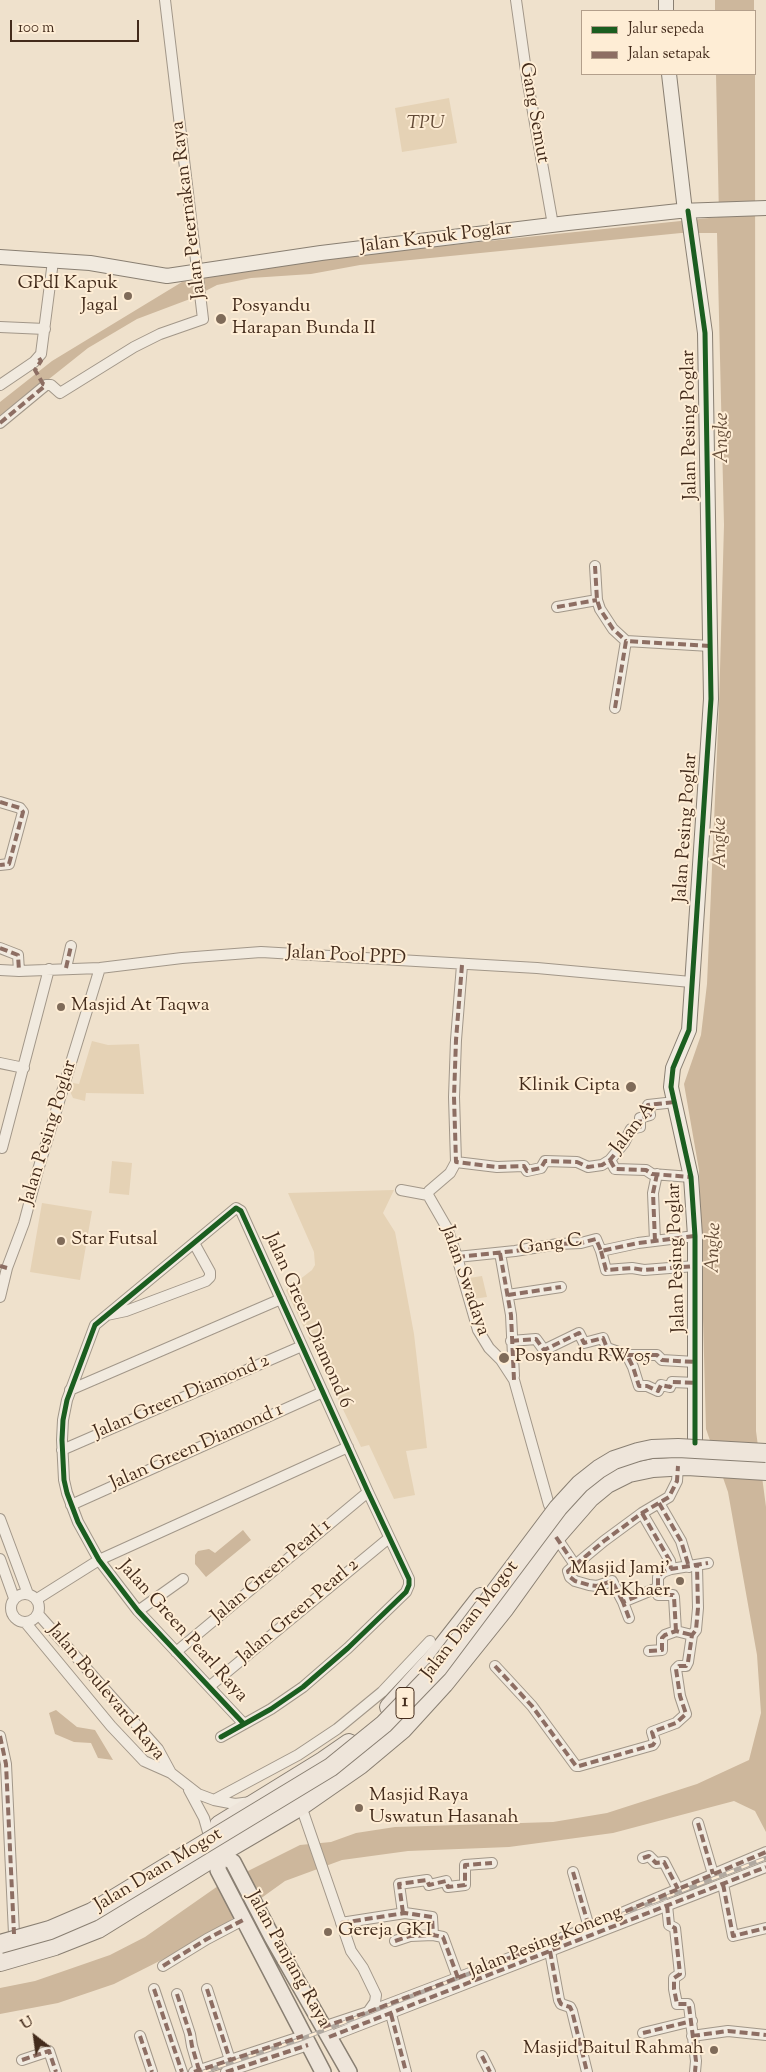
<!DOCTYPE html>
<style>
body{margin:0}
#map{position:relative;width:766px;height:2072px;overflow:hidden;background:#efe1cc;font-family:"Sorts Mill Goudy",serif}
canvas{display:block}
.legend{position:absolute;left:581px;top:10px;width:175px;height:65px;box-sizing:border-box;background:#feedd5;border:1px solid #b39f8b;margin:0;padding:6px 9px;list-style:none;font-size:15px;color:#432b1b}
.legend li{display:flex;align-items:center;gap:10px;height:25px}
.legend b{width:25px;border:1px solid #b39f8b}
.north{position:absolute;left:10px;top:2012px;width:50px;height:50px;-webkit-text-stroke:4px #feedd5;paint-order:stroke;rotate:330deg;font-size:14px;font-weight:700;line-height:20px;text-align:center;color:#432b1b}
.north::after{content:'';display:block;margin:auto;width:18px;height:22px;background:#432b1b;clip-path:polygon(50% 0,100% 100%,50% 72%,0 100%)}
.scale{position:absolute;left:10px;top:20px;width:129px;height:22px;box-sizing:border-box;border:2px solid #432b1b;border-top:0;padding-left:6px;font-size:15px;line-height:18px;white-space:nowrap;color:#432b1b;-webkit-text-stroke:4px #feedd5;paint-order:stroke}
</style>
<div id="map">
<canvas width="766" height="2072"></canvas>
<ul class="legend">
<li><b style="height:6px;background:#1b5e20"></b>Jalur sepeda</li>
<li><b style="height:6px;background:#8d6e63"></b>Jalan setapak</li>
</ul>
<div class="north">U</div>
<div class="scale">100 m</div>
</div>
<script>
const c = document.querySelector('canvas').getContext('2d');
c.lineJoin = 'round';
function paint(path, color) {
  c.fillStyle = color;
  c.fill(path, 'evenodd');
}
function shape(rows) {
  const path = new Path2D();
  for (const r of rows) {
    if (r.length === 3) {
      path.moveTo(r[0] + r[2], r[1]);
      path.arc(r[0], r[1], r[2], 0, 2 * Math.PI);
      continue;
    }
    path.moveTo(r[0], r[1]);
    for (let i = 2; i < r.length; i += 2) path.lineTo(r[i], r[i + 1]);
  }
  return path;
}
function strokePath(path, color, width, dash) {
  c.strokeStyle = color;
  c.lineWidth = width;
  c.lineCap = dash ? 'butt' : 'round';
  c.setLineDash(dash || []);
  c.stroke(path);
}
function label(font, color, halo, rows, align = 'center') {
  c.font = font + ' "Sorts Mill Goudy",serif';
  c.lineWidth = 4;
  c.setLineDash([]);
  c.textBaseline = 'middle';
  c.strokeStyle = halo;
  c.fillStyle = color;
  for (const [text, x, y, turn = 0] of rows) {
    c.save();
    c.translate(x, y);
    c.rotate((+turn || 0) * Math.PI / 180);
    c.textAlign = isNaN(turn) ? turn : align;
    if (halo) c.strokeText(text, 0, 0);
    c.fillText(text, 0, 0);
    c.restore();
  }
}
const green = shape([
 [449,98,457,143,402,152,395,108],
 [92,1041,108,1045,139,1044,144,1094,86,1093,85,1101,73,1098,68,1087,73,1083,79,1084],
 [112,1161,132,1163,129,1195,109,1193],
 [394,1190,383,1213,395,1232,400,1258,414,1334,427,1448,406,1451,415,1495,394,1499,369,1445,361,1447,286,1290,312,1270,315,1265,314,1252,288,1193],
 [42,1203,92,1211,80,1280,30,1272],
 [482,1276,487,1297,473,1299,469,1278]
]);
const water = shape([
 [715,0,754,0,754,11,715,11],
 [716,74,755,74,756,1431,766,1507,766,1832,755,1811,734,1801,613,1833,509,1847,408,1851,342,1860,285,1881,207,1937,114,1984,58,2003,0,2014,0,1988,35,1981,110,1955,145,1937,218,1886,300,1845,331,1842,356,1833,395,1827,553,1822,607,1813,697,1784,749,1760,761,1713,757,1655,728,1492,706,1429,699,1170,684,1084,701,1035,707,984,719,706,724,525,717,233,681,233,360,265,311,274,251,278,217,285,190,299,137,319,88,348,0,418,0,402,52,361,182,282,307,260,719,217],
 [243,1530,251,1540,206,1577,195,1564,195,1555,198,1551,209,1549,215,1553],
 [56,1710,77,1727,95,1730,113,1760,98,1758,91,1743,74,1742,55,1734,49,1713]
]);
const street = shape([
 [516,0,527,78,553,225],
 [0,327,45,329],
 [0,385,34,362,41,354,53,261],
 [0,423,46,385,51,385,60,393,134,347,160,334,203,319,165,0],
 [595,566,597,600,600,609,613,629,626,641],
 [557,607,597,600],
 [615,708,626,641,710,646],
 [0,802,20,808,23,812,9,864,0,865],
 [0,948,18,955,19,971],
 [66,968,71,946],
 [0,970,19,971,100,968,182,958,261,952,537,968,691,982],
 [0,1063,24,1068],
 [2,1148,49,969],
 [610,1160,615,1169,646,1170,652,1174,691,1177],
 [456,1162,497,1167,524,1166,527,1171,541,1168,545,1161,577,1162,588,1167,602,1165,610,1160,624,1143,631,1129,640,1127,640,1118,650,1115,648,1105,675,1102],
 [401,1190,428,1195],
 [428,1195,447,1228,457,1257,478,1330,489,1348,501,1360,514,1380,549,1505],
 [428,1195,429,1191,450,1173,456,1162,454,1097,456,1040,462,965],
 [655,1241,653,1193,657,1174],
 [601,1251,606,1270,632,1268,644,1270,695,1266],
 [500,1253,511,1315,514,1376],
 [457,1257,515,1251,558,1244,581,1243,596,1239,601,1251,638,1243,695,1236],
 [508,1295,561,1287],
 [0,1297,7,1268,24,1223,38,1170,100,968],
 [107,1315,126,1311,206,1281,210,1277,210,1272,194,1243],
 [511,1341,536,1339,544,1350,579,1333,584,1343,603,1338,607,1348,627,1355,633,1367,639,1386,647,1386,658,1391,661,1385,670,1387,672,1382,696,1383],
 [627,1355,657,1355,662,1360,695,1362],
 [70,1390,281,1299],
 [62,1450,302,1346],
 [659,1503,681,1541,689,1567],
 [71,1505,323,1392],
 [642,1513,670,1561,671,1569],
 [0,1519,28,1594],
 [556,1537,575,1565],
 [0,1559,14,1598],
 [25,1608,14],
 [37,1599,99,1560,348,1447],
 [623,1602,612,1581,597,1586,589,1585,575,1581,570,1577,568,1571,604,1541,642,1513,669,1497,677,1481,678,1466],
 [138,1611,183,1579],
 [38,1614,158,1749,171,1773],
 [629,1618,623,1602,657,1588],
 [25,1622,111,1726,144,1761,171,1773,198,1794,214,1800,235,1804,251,1802],
 [676,1631,674,1597,673,1595,658,1595,658,1577,663,1572,671,1569,708,1563],
 [649,1651,662,1650,662,1638,665,1635,676,1631,692,1635],
 [176,1652,368,1492],
 [495,1666,532,1706,576,1766,579,1766,653,1745,655,1742,652,1732,676,1723,686,1714,680,1696,676,1669,679,1666,686,1666,688,1662,692,1635,696,1630,698,1608,697,1566],
 [210,1686,389,1538],
 [0,1736,6,1764,14,1934],
 [221,1737,271,1709,303,1687,348,1648,406,1592,409,1585,409,1579,368,1492,241,1211,236,1208,95,1325,67,1400,63,1420,62,1440,64,1480,67,1493,78,1522,99,1560,138,1611,244,1724],
 [189,1790,204,1818,208,1832],
 [214,1800,298,1755,337,1729,382,1692,430,1641],
 [301,1806,351,1951,363,1968,376,1995,375,2002,368,2012],
 [698,1823,713,1874],
 [643,1858,649,1856,656,1863,664,1862,678,1889],
 [573,1872,589,1927],
 [723,1884,733,1936,766,1928],
 [667,1905,669,1925,675,1928,680,1974,674,1978,674,1989,677,2004,688,2004,689,2006,696,2061,695,2072],
 [403,1913,399,1884,427,1880,429,1885,446,1881,448,1887,465,1885,465,1865,492,1863],
 [341,1923,405,1913,432,1917,433,1935,443,1937,458,1978],
 [395,1941,410,1936,433,1935],
 [550,1951,559,2000,561,2004,570,2007,572,2011,587,2072],
 [163,1966,207,1939,243,1920],
 [154,1989,182,2072],
 [207,1989,230,2060],
 [177,1994,190,2034,192,2046,199,2070],
 [391,2014,406,2072],
 [323,2027,368,2012,567,1936,766,1852],
 [643,2033,692,2021],
 [140,2036,152,2072],
 [692,2036,728,2031,766,2035],
 [329,2037,766,1867],
 [482,2056,490,2072],
 [22,2060,49,2051,56,2072],
 [194,2072,303,2036],
 [226,2072,308,2045]
]);
const secondary = shape([
 [666,11,666,0],
 [669,74,685,211],
 [688,211,705,333,711,699,689,1030,673,1068,671,1087,691,1177,695,1236,695,1443],
 [0,257,90,263,167,276,321,253,568,223,679,211,766,208]
]);
const primary = shape([
 [215,1845,219,1854,233,1862,272,1937,349,2072],
 [219,1854,218,1870,323,2072]
]);
const highway = shape([
 [389,1707,434,1657,481,1597],
 [219,1825,323,1761,349,1743],
 [0,1962,55,1946,98,1929,219,1854,301,1806,360,1765,403,1729,444,1684,505,1608,556,1537,590,1498,607,1484,629,1473,653,1468,687,1466,766,1471]
]);
const rail = shape([
 [203,2072,304,2038,766,1858]
]);
const highwayBridge = shape([
 [0,1944,50,1930,92,1912,331,1767,384,1724,438,1668,558,1508,580,1484,599,1469,614,1460,638,1452,652,1449,678,1448,766,1453]
]);
const quiet = shape([
 [39,358,41,361,35,370,43,384,46,385],
 [0,423,46,385],
 [595,566,597,600,600,609,613,629,626,641],
 [557,607,597,600],
 [615,708,626,641,710,646],
 [0,802,20,808,23,812,9,864,0,865],
 [0,948,18,955,19,971],
 [462,965,456,1040,454,1097,456,1162,497,1167,524,1166,527,1171,541,1168,545,1161,577,1162,588,1167,602,1165,610,1160,624,1143,631,1129,640,1127,640,1118,650,1115,648,1105,675,1102],
 [66,968,71,946],
 [610,1160,615,1169,646,1170,652,1174,691,1177],
 [655,1241,653,1193,657,1174],
 [601,1251,606,1270,632,1268,644,1270,695,1266],
 [500,1253,511,1315,514,1380],
 [457,1257,515,1251,558,1244,581,1243,596,1239,601,1251,638,1243,695,1236],
 [0,1266,7,1268],
 [508,1295,561,1287],
 [511,1341,536,1339,544,1350,579,1333,584,1343,603,1338,607,1348,627,1355,633,1367,639,1386,647,1386,658,1391,661,1385,670,1387,672,1382,696,1383],
 [627,1355,657,1355,662,1360,695,1362],
 [659,1503,681,1541,689,1567],
 [642,1513,670,1561,671,1569],
 [556,1537,575,1565],
 [623,1602,612,1581,597,1586,589,1585,575,1581,570,1577,568,1571,604,1541,642,1513,669,1497,677,1481,678,1466],
 [629,1618,623,1602,657,1588],
 [676,1631,674,1597,673,1595,658,1595,658,1577,663,1572,671,1569,708,1563],
 [649,1651,662,1650,662,1638,665,1635,676,1631,692,1635],
 [495,1666,532,1706,576,1766,579,1766,653,1745,655,1742,652,1732,676,1723,686,1714,680,1696,676,1669,679,1666,686,1666,688,1662,692,1635,696,1630,698,1608,697,1566],
 [0,1736,6,1764,14,1934],
 [698,1823,713,1874],
 [643,1858,649,1856,656,1863,664,1862,678,1889],
 [573,1872,589,1927],
 [723,1884,733,1936,766,1928],
 [667,1905,669,1925,675,1928,680,1974,674,1978,674,1989,677,2004,688,2004,689,2006,696,2061,695,2072],
 [403,1913,399,1884,427,1880,429,1885,446,1881,448,1887,465,1885,465,1865,492,1863],
 [341,1923,405,1913,432,1917,433,1935,443,1937,458,1978],
 [395,1941,410,1936,433,1935],
 [550,1951,559,2000,561,2004,570,2007,572,2011,587,2072],
 [163,1966,207,1939,243,1920],
 [154,1989,182,2072],
 [207,1989,230,2060],
 [177,1994,190,2034,192,2046,199,2070],
 [391,2014,406,2072],
 [323,2027,368,2012,567,1936,766,1852],
 [643,2033,692,2021],
 [140,2036,152,2072],
 [692,2036,728,2031,766,2035],
 [329,2037,766,1867],
 [482,2056,490,2072],
 [22,2060,49,2051,56,2072],
 [194,2072,303,2036],
 [226,2072,308,2045]
]);
const cycleway = shape([
 [688,211,705,333,711,699,689,1030,673,1068,671,1087,691,1177,695,1236,695,1443],
 [221,1737,271,1709,303,1687,348,1648,406,1592,409,1585,409,1579,368,1492,241,1211,236,1208,95,1325,67,1400,63,1420,62,1440,64,1480,67,1493,78,1522,99,1560,138,1611,244,1724]
]);
const markers = [
 [128,296,5,"#7f6b59"],
 [221,319,6,"#7f6b59"],
 [61,1007,5,"#7f6b59"],
 [631,1087,6,"#7f6b59"],
 [61,1241,5,"#7f6b59"],
 [504,1358,6,"#7f6b59"],
 [680,1581,5,"#7f6b59"],
 [359,1808,5,"#7f6b59"],
 [328,1932,5,"#7f6b59"],
 [714,2050,5,"#7f6b59"]
];
const shields = [
 [405,1703,18]
];
const shieldNames = [
 ["1",405,1703]
];
const streetNames = [
 ["Gang Semut",533,113,80],
 ["Jalan Peternakan Raya",190,210,-97],
 ["Jalan Kapuk Poglar",436,239,-7],
 ["Jalan Pesing Poglar",691,425,-91],
 ["Jalan Pesing Poglar",687,828,-86],
 ["Jalan Pool PPD",346,957,3],
 ["Jalan A",634,1129,-52],
 ["Jalan Pesing Poglar",50,1133,-73],
 ["Gang C",551,1246,-8],
 ["Jalan Pesing Poglar",678,1258,-92],
 ["Jalan Swadaya",464,1281,71],
 ["Jalan Green Diamond 6",307,1321,66],
 ["Jalan Green Diamond 2",182,1398,-23],
 ["Jalan Green Diamond 1",197,1448,-24],
 ["Jalan Green Pearl 1",272,1572,-40],
 ["Jalan Green Pearl 2",299,1612,-40],
 ["Jalan Daan Mogot",471,1621,-52],
 ["Jalan Green Pearl Raya",182,1632,48],
 ["Jalan Boulevard Raya",105,1693,50],
 ["Jalan Daan Mogot",159,1871,-31],
 ["Jalan Pesing Koneng",546,1943,-22],
 ["Jalan Panjang Raya",287,1960,61]
];
const parkNames = [
 ["TPU",426,125]
];
const poiNames = [
 ["GPdI Kapuk",118,285,"right"],
 ["Jagal",118,307,"right"],
 ["Posyandu",232,308],
 ["Harapan Bunda II",232,330],
 ["Masjid At Taqwa",71,1007],
 ["Klinik Cipta",620,1087,"right"],
 ["Star Futsal",71,1241],
 ["Posyandu RW 05",515,1358],
 ["Masjid Jami'",670,1570,"right"],
 ["Al-Khaer",670,1592,"right"],
 ["Masjid Raya",369,1797],
 ["Uswatun Hasanah",369,1819],
 ["Gereja GKI",338,1932],
 ["Masjid Baitul Rahmah",704,2050,"right"]
];
const waterNames = [
 ["Angke",724,438,-90],
 ["Angke",722,843,-90],
 ["Angke",715,1248,-88]
];
paint(green, '#e5d2b5');
paint(water, '#cdb79c');
strokePath(street, '#a29789', 12);
strokePath(secondary, '#897f72', 16);
strokePath(primary, '#897f72', 18);
strokePath(highway, '#897f72', 20);
strokePath(street, '#f1eadf', 10);
strokePath(secondary, '#f1eadf', 14);
strokePath(primary, '#eee5da', 15);
strokePath(highway, '#eee5da', 18);
strokePath(rail, '#b1a9a0', 4.5);
strokePath(rail, '#feedd5', 2.5, [8]);
strokePath(highwayBridge, '#897f72', 20, []);
strokePath(highwayBridge, '#eee5da', 18);
strokePath(quiet, '#8d6e63', 4, [8, 4]);
strokePath(cycleway, '#1b5e20', 5);
for (const [x, y, r, color] of markers) {
  const dot = new Path2D();
  dot.arc(x, y, r, 0, 2 * Math.PI);
  c.fillStyle = color;
  c.fill(dot);
  strokePath(dot, '#feedd5', 2);
}
for (const [x, y, w] of shields) {
  const box = new Path2D();
  box.roundRect(x - w / 2, y - 15.5, w, 31, 4);
  c.fillStyle = '#feedd5';
  c.fill(box);
  strokePath(box, '#432b1b', 1);
}
label('bold 18px', '#432b1b', null, shieldNames);
label('19px', '#432b1b', '#feedd5', streetNames);
label('italic 19px', '#624a36', '#feedd5', parkNames);
label('19px', '#432b1b', '#feedd5', poiNames, 'left');
label('italic 20px', '#68503b', '#feedd5', waterNames);
</script>
